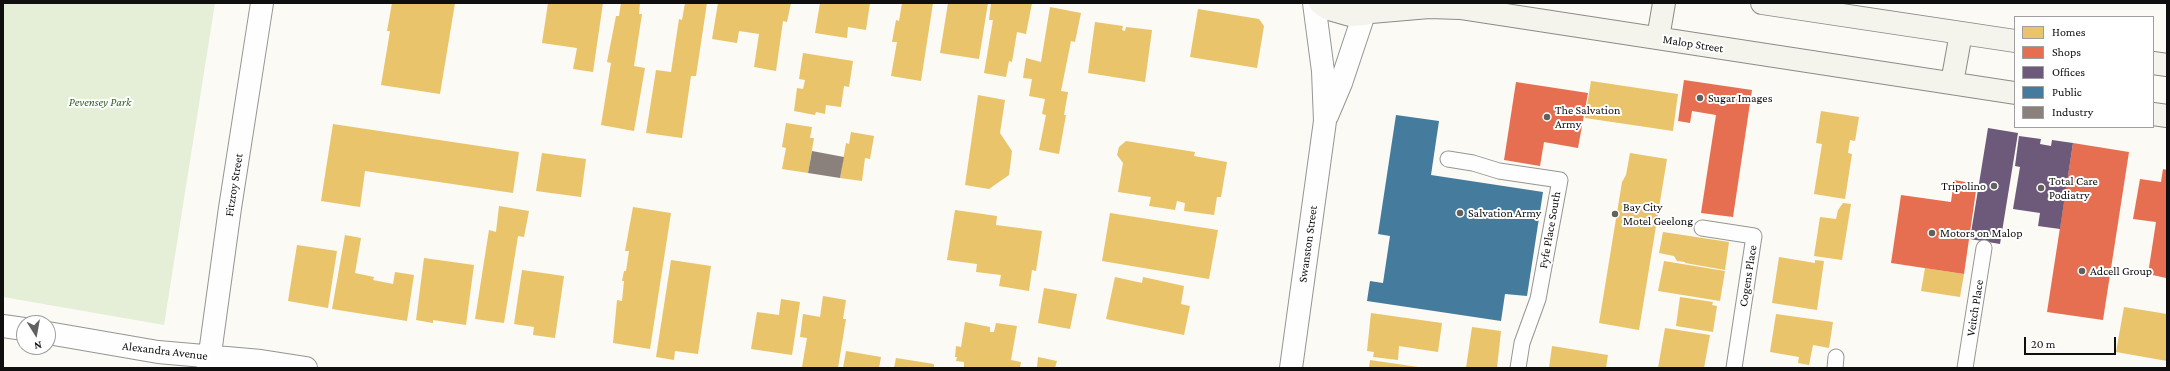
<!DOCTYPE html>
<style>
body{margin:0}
#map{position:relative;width:2170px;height:371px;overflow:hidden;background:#fbfaf5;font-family:"Crimson Pro",serif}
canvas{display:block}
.frame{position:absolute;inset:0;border:4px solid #0f0f0f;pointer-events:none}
.legend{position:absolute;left:2014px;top:16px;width:140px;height:112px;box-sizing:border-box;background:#fff;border:1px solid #9f9f9f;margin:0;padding:5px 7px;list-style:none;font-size:12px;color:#0f0f0f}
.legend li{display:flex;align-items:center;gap:8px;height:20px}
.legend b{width:20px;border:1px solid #9f9f9f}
.north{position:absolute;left:16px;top:315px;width:40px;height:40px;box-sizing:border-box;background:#fff;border:1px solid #9f9f9f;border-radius:50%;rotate:169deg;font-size:11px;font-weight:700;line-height:16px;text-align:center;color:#0f0f0f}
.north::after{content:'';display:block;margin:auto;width:14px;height:18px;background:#626160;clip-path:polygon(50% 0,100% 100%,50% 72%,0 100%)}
.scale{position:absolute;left:2024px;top:337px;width:92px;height:18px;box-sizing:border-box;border:2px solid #0f0f0f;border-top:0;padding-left:5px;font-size:12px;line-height:14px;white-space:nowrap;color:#0f0f0f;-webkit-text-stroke:3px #fff;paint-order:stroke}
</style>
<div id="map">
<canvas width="2170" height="371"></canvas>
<div class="frame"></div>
<ul class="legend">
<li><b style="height:11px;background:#e9c46a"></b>Homes</li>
<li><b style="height:11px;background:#e76f51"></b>Shops</li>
<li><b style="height:11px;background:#6d597a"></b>Offices</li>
<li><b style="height:11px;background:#457b9d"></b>Public</li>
<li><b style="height:11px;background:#8a817c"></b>Industry</li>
</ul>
<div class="north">N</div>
<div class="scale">20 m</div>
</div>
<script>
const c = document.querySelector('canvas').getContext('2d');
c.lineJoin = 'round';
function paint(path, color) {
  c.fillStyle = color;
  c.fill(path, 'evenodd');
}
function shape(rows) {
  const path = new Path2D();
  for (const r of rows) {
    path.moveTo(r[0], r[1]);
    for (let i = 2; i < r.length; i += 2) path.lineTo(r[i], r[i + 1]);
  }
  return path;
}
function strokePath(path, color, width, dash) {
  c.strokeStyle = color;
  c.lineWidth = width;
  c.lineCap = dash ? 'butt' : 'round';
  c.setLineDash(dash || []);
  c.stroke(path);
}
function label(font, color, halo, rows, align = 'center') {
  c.font = font + ' "Crimson Pro",serif';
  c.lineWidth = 4;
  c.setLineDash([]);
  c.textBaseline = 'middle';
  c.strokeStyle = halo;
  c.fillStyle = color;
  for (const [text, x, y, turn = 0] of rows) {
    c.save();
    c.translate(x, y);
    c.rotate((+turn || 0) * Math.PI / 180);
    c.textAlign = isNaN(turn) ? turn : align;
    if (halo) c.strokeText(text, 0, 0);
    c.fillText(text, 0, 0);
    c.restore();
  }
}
const green = shape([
 [3,3,215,3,164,325,3,297]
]);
const homes = shape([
 [392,3,455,3,440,94,381,85,390,31,387,31],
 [548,3,603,3,593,72,573,69,577,48,542,43],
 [621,3,640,3,639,14,642,14,634,66,645,68,634,131,601,125,611,63,607,62,616,16,619,16],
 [685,3,707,3,696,76,691,76,682,138,646,133,656,70,671,72,679,19,682,20],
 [718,3,791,3,787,22,783,21,776,71,754,67,759,34,739,31,737,43,712,39],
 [820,3,870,3,866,30,848,27,847,38,815,33],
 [902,3,933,3,921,81,891,76,897,42,892,42,896,20,899,21],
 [948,3,988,3,979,59,940,53],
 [991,3,1032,3,1026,34,1017,32,1012,62,1009,61,1006,77,984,73,993,20,989,20],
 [1050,7,1081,13,1075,42,1071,41,1061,91,1068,92,1064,115,1066,115,1059,154,1039,150,1046,115,1042,114,1045,99,1029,96,1032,79,1023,78,1026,58,1041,62],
 [1198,9,1259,19,1264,26,1257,68,1190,57],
 [1095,22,1123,26,1122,30,1125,31,1126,27,1152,30,1145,82,1088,73],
 [803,53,853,61,849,87,844,86,841,107,826,105,825,114,816,112,815,115,794,111,797,88,803,89,805,80,799,79],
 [1591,81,1678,94,1673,131,1585,118],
 [978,95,1005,100,1000,133,1012,151,1009,175,989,189,965,185],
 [1821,111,1859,117,1855,141,1850,140,1848,153,1852,154,1845,199,1814,194,1822,144,1816,143],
 [786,123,812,127,810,138,814,138,808,173,782,169,786,148,782,147],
 [333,124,519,152,513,193,365,171,360,207,321,201],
 [851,132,874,136,870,159,865,158,862,181,840,178,846,143,849,144],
 [1126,141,1195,152,1194,156,1227,162,1221,197,1217,197,1214,215,1184,211,1185,203,1177,201,1175,210,1149,206,1151,197,1118,192,1123,163,1117,155,1119,147],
 [542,153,586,159,581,197,536,191],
 [1630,153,1667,159,1639,330,1599,323,1622,182,1626,175],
 [1843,203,1851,204,1842,260,1814,256,1820,217,1836,219,1838,210],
 [499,206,529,211,524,237,518,236,504,323,475,319,489,230,496,232],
 [633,207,671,213,650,349,613,343,617,300,622,301,624,281,622,281,624,271,626,271,629,251,625,251],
 [955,210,997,216,996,225,1042,231,1036,271,1032,270,1029,291,999,286,1001,275,976,272,977,264,947,260],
 [1110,213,1218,230,1209,279,1102,261],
 [1663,232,1729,242,1725,270,1685,263,1685,262,1677,261,1674,256,1659,253],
 [345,235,361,238,355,273,374,277,373,280,393,284,395,272,414,275,407,321,332,309],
 [297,245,337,251,328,308,288,301],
 [1779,257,1815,263,1815,260,1824,261,1817,310,1772,303],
 [424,258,474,265,466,325,433,320,433,323,416,320],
 [671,260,711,266,698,354,675,351,674,360,656,357],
 [1664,261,1725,271,1720,301,1658,291],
 [1925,268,1964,274,1960,297,1921,291],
 [522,270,564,276,555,338,533,335,534,327,514,324],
 [1115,277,1142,283,1143,277,1184,286,1181,304,1190,306,1184,335,1106,319],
 [1044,288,1077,294,1070,329,1038,323],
 [823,296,846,300,843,319,846,319,838,368,802,367,807,338,800,337,803,314,820,317],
 [1680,297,1713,302,1712,305,1717,306,1713,332,1676,326],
 [781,299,800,302,792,355,751,349,757,312,779,315],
 [2124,307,2167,314,2167,361,2116,352],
 [1371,313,1442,323,1438,352,1399,346,1398,360,1373,357,1374,352,1367,351],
 [1776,314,1833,322,1829,348,1813,345,1809,365,1798,363,1799,357,1770,352],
 [965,322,990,327,990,332,994,332,996,323,1017,326,1011,360,1021,362,1020,368,964,368,964,362,956,361,957,357,955,357,956,346,961,347],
 [1472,327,1501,331,1497,368,1466,368],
 [1665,328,1710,335,1704,368,1658,368],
 [1552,346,1608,355,1606,368,1549,368],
 [846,351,881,357,879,368,843,368],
 [1038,357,1057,361,1055,368,1037,368],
 [896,358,934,364,934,368,894,368],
 [1370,360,1418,367,1418,368,1369,368]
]);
const shops = shape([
 [1684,80,1752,90,1733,217,1701,213,1716,115,1692,111,1690,123,1678,121],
 [1516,82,1588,93,1578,148,1544,142,1540,166,1504,160],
 [2073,143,2129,152,2103,320,2047,312],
 [2163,169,2167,170,2166,278,2148,274,2156,222,2133,219,2140,179,2161,182],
 [1954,180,1977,184,1964,274,1891,263,1901,195,1951,202]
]);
const offices = shape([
 [1988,128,2018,133,2000,244,1970,239],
 [2019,136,2041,139,2040,144,2051,146,2052,140,2073,143,2060,229,2038,226,2040,213,2013,209,2020,167,2015,166]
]);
const public = shape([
 [1396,115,1439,121,1431,175,1543,192,1527,296,1505,294,1501,321,1367,301,1370,281,1383,283,1390,236,1378,234]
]);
const industry = shape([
 [812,151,844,157,840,178,808,173]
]);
const lane = shape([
 [1448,159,1473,163,1499,171,1560,180,1538,299,1522,343,1518,368],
 [1702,228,1754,236,1734,368],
 [1835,368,1836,357],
 [1965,368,1984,248]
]);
const street = shape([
 [1327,116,1341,83,1364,14],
 [3,326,24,329],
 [48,333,158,352,261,361,306,368],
 [208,368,230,208,262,3],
 [1291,368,1325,121,1323,71,1314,3]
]);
const secondary = shape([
 [1320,3,1329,9,1350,15,1364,14,1383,5],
 [1762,3,2015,41],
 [1371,12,1429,7,1460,8,2015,93],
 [1658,38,1664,3],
 [2153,63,2167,65],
 [1952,83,1961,33],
 [2153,114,2167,116]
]);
const markers = [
 [1700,98,4,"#626160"],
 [1547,117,4,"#626160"],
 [1994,186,4,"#626160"],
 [2041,188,4,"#626160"],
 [1460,213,4,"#626160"],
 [1615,214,4,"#626160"],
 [1932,233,4,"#626160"],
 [2082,271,4,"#626160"]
];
const streetNames = [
 ["Malop Street",1693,44,9],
 ["Fitzroy Street",234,185,-81],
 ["Fyfe Place South",1550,230,-80],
 ["Swanston Street",1308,244,-82],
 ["Cogens Place",1748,276,-81],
 ["Veitch Place",1975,308,-81],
 ["Alexandra Avenue",165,351,7]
];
const poiNames = [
 ["Sugar Images",1708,98],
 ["The Salvation",1555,110],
 ["Army",1555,124],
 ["Total Care",2049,181],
 ["Podiatry",2049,195],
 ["Tripolino",1986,186,"right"],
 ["Bay City",1623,207],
 ["Motel Geelong",1623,221],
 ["Salvation Army",1468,213],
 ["Motors on Malop",1940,233],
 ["Adcell Group",2090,271]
];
const parkNames = [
 ["Pevensey Park",100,102]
];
paint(green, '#e5eed7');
paint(homes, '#e9c46a');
paint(shops, '#e76f51');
paint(offices, '#6d597a');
paint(public, '#457b9d');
paint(industry, '#8a817c');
strokePath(lane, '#959593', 17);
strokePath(street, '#959593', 24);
strokePath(secondary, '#8c8b89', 24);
strokePath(lane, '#fefefe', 15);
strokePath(street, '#fefefe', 22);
strokePath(secondary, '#f4f3ec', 22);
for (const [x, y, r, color] of markers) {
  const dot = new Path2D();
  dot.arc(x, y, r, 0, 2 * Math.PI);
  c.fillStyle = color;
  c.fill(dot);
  strokePath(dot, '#fff', 1.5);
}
label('12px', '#0f0f0f', '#fff', streetNames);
label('12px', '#0f0f0f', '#fff', poiNames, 'left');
label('italic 12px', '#336025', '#fff', parkNames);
</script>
